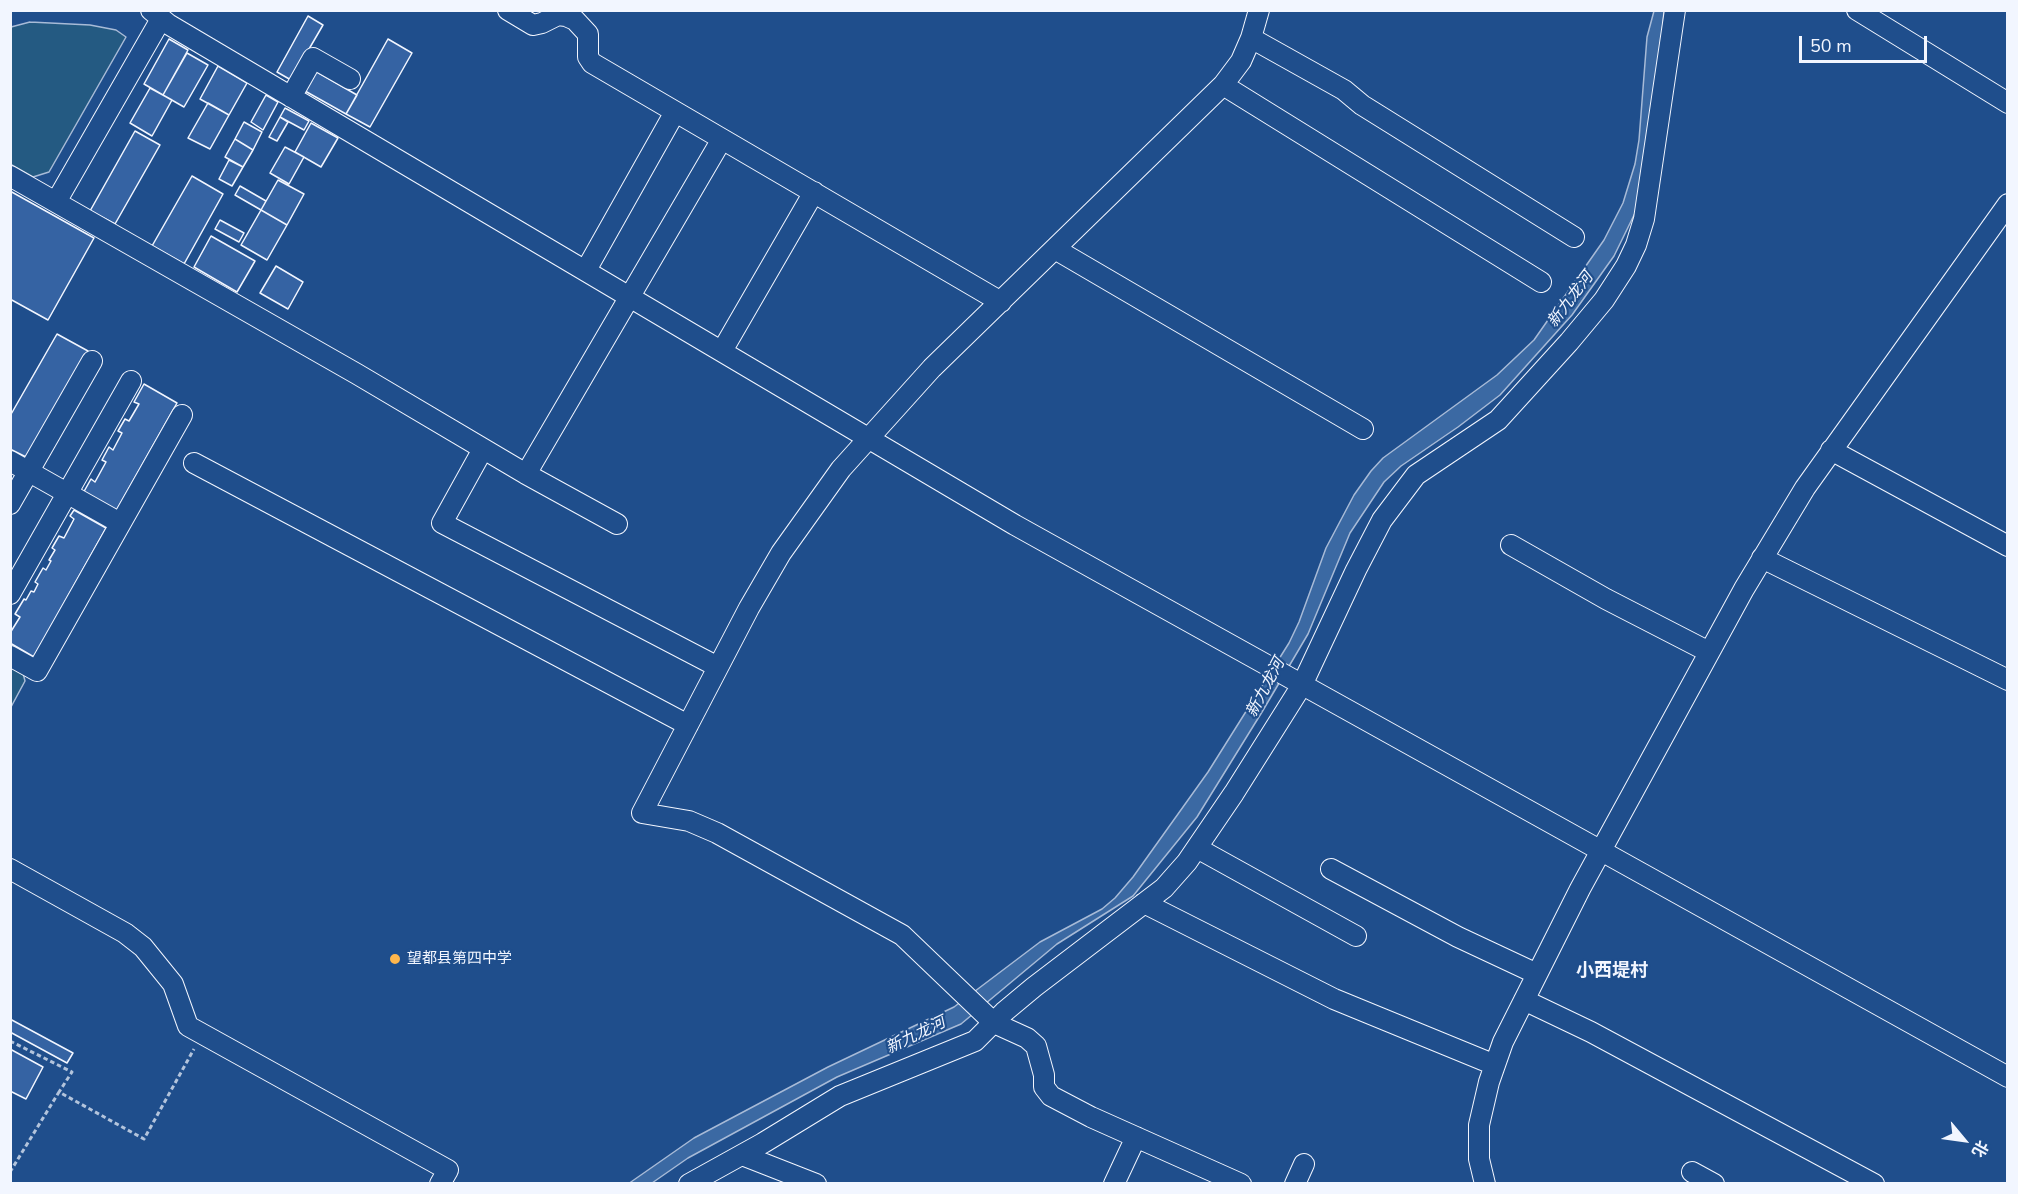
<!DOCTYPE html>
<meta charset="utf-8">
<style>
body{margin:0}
#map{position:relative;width:2018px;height:1194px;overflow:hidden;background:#1f4e8c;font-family:"Nunito Sans","Noto Sans SC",sans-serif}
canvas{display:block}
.frame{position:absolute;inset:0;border:12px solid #f2f6ff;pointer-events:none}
.north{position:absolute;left:1934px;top:1110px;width:60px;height:60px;-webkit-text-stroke:4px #1f4e8c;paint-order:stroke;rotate:119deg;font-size:16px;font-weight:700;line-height:24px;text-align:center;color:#f2f6ff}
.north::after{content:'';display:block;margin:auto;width:21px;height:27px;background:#f2f6ff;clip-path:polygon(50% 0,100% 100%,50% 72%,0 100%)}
.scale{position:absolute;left:1799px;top:36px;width:128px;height:27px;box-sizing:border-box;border:3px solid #f2f6ff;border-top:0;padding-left:8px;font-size:18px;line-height:21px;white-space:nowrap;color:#f2f6ff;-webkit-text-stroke:4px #1f4e8c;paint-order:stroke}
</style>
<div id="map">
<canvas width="2018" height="1194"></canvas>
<div class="frame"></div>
<div class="north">北</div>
<div class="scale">50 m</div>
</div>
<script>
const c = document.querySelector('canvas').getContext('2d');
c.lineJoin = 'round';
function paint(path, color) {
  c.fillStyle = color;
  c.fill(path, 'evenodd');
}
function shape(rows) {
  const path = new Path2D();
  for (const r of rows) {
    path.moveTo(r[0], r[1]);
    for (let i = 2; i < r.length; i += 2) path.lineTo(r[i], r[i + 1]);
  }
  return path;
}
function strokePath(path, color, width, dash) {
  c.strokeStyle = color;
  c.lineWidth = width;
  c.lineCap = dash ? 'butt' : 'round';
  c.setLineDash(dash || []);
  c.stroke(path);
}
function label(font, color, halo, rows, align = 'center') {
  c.font = font + ' "Nunito Sans","Noto Sans SC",sans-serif';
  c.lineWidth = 4.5;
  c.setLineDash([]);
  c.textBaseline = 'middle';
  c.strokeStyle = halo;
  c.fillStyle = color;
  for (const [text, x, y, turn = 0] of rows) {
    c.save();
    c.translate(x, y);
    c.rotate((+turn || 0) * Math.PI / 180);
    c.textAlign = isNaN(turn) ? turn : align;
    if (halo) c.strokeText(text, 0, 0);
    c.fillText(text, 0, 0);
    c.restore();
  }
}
const green = shape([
 [30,22,90,25,116,30,126,37,49,172,33,177,10,164,11,27,30,22],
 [11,666,23,673,25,681,11,707,11,666]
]);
const water = shape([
 [1654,11,1664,11,1656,104,1637,209,1614,256,1572,315,1500,395,1458,427,1401,466,1384,482,1350,533,1308,634,1262,712,1197,817,1133,896,1057,944,961,1024,837,1077,688,1158,652,1183,628,1184,694,1138,828,1067,954,1007,1040,942,1102,909,1115,898,1133,877,1208,772,1289,643,1299,622,1326,548,1354,495,1371,471,1383,458,1497,375,1534,340,1604,240,1623,203,1635,164,1639,140,1647,37,1654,11]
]);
const building = shape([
 [308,16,323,25,291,80,277,72,308,16],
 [169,39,188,50,163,95,144,84,169,39],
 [388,39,412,53,370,127,346,114,388,39],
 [187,53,208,65,184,107,163,95,187,53],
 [218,66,247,83,229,115,200,99,218,66],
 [315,71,357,95,346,114,305,91,315,71],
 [150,88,172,100,152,136,130,123,150,88],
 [266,95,278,102,263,130,251,122,266,95],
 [208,103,229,115,210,149,188,138,208,103],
 [285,108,309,121,304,130,280,117,285,108],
 [280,117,288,122,277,141,269,137,280,117],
 [244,122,262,132,253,150,235,139,244,122],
 [311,123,338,138,321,167,295,152,311,123],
 [135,131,160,145,115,224,90,211,135,131],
 [235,139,253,150,243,167,225,157,235,139],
 [285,147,304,157,289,184,270,173,285,147],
 [229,160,243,167,232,186,219,179,229,160],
 [192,176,223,194,184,264,152,246,192,176],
 [278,180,304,194,287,225,261,210,278,180],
 [240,186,266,201,261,210,235,195,240,186],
 [10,191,94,238,48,320,10,299,10,191],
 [261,210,287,225,267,260,241,245,261,210],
 [220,220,244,233,239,242,215,229,220,220],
 [211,236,255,261,237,292,194,267,211,236],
 [276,266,303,282,288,309,260,293,276,266],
 [57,334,88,351,28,458,10,449,10,416,57,334],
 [144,384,177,403,115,513,82,495,91,479,95,482,106,462,102,460,109,447,113,450,122,433,118,431,125,419,129,421,139,404,134,402,144,384],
 [74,510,106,528,34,657,10,643,10,633,20,617,15,614,24,599,26,600,31,591,34,592,38,584,35,582,43,568,46,570,51,561,49,560,55,550,52,548,59,536,64,538,74,519,70,516,74,510],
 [10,1019,73,1053,67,1063,10,1032,10,1019],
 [10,1049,43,1067,26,1099,10,1091,10,1049]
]);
const path = shape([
 [10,1041,72,1072,59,1092],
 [10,1172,59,1092,144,1139,194,1049]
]);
const minor = shape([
 [151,10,168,24,1015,525,2008,1077],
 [508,10,533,25,542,23,558,15,566,16,575,20,588,34,588,57,592,63,1001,302],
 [1857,10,2008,103],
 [1251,38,1344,90,1362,105,1574,237],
 [1223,85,1541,282],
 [291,97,313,58,350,79],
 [10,176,357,374,526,474,617,524],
 [56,202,161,19],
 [1055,249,1363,429],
 [586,270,675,112],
 [722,351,814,192],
 [483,449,442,523,718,667],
 [1831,450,2008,546],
 [10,461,120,523],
 [194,463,688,725],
 [526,474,722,139],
 [10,504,92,361],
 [1511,545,1606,599,1709,652],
 [1762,558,2008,680],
 [10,594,131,381],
 [10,656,37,671,182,415],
 [1197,848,1356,936],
 [10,869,125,933,143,947,173,984,188,1026,448,1170,440,1184],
 [1331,869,1458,937,1537,974],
 [1144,903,1334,999,1495,1065],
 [1524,1000,1591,1032,1874,1184],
 [742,1155,816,1184],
 [1692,1172,1714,1184],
 [689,1184,763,1143,840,1096,975,1041,1004,1012,1034,987,1164,888,1187,862,1234,793,1302,685,1356,570,1382,520,1416,475,1498,420,1569,342,1604,300,1626,266,1636,245,1644,219,1675,10],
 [1114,1184,1136,1137],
 [1241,1184,1091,1117,1051,1096,1044,1087,1044,1075,1036,1046,1027,1038,994,1023,902,935,717,833,689,821,642,813,749,608,781,553,841,469,932,368,1223,85,1241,61,1251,38,1259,10],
 [1295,1184,1304,1164],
 [1485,1184,1479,1159,1479,1125,1489,1082,1503,1042,1580,889,1744,589,1805,488,2008,204]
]);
const markers = [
 [395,959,6,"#ffb74d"]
];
const poiNames = [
 ["望都县第四中学",407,959]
];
const waterNames = [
 ["新九龙河",1571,300,-53],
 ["新九龙河",1266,688,-62],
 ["新九龙河",916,1036,-26]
];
const quarterNames = [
 ["小西堤村",1612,972]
];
paint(green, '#245a82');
strokePath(green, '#a8bbd7', 1.5);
paint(water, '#3b69a3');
strokePath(water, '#a8bbd7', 1.5);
paint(building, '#3563a3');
strokePath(building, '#f2f6ff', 1.5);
strokePath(minor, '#f2f6ff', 22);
strokePath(path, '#b3c4dc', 3, [4.5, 3]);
strokePath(minor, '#1f4e8c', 20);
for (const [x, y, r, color] of markers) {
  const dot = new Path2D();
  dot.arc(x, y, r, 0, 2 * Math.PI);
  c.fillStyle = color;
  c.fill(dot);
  strokePath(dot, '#1f4e8c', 2);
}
label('15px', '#f2f6ff', '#1f4e8c', poiNames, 'left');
label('italic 16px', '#f2f6ff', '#1f4e8c', waterNames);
label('bold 18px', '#f2f6ff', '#1f4e8c', quarterNames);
</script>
